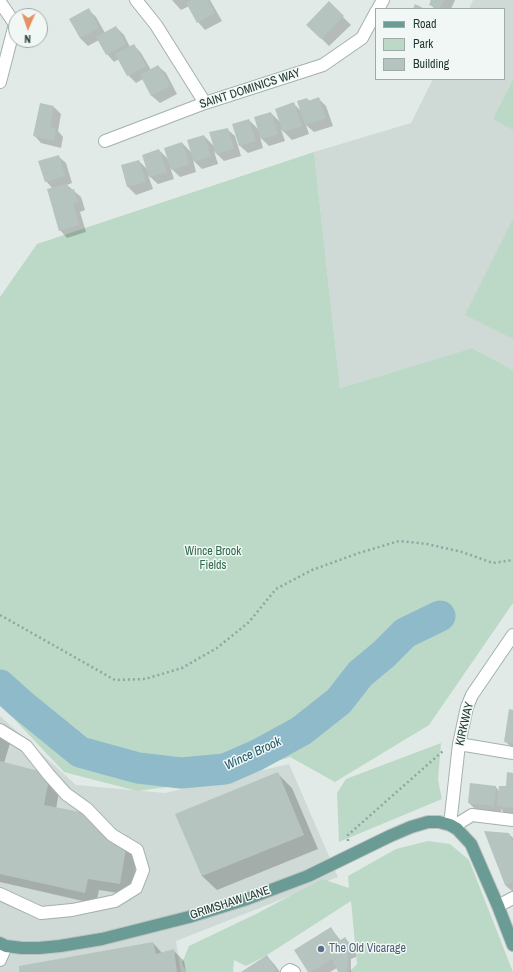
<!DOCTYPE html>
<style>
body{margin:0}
#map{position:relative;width:513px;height:972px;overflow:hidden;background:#e1eae7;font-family:"Archivo Narrow",sans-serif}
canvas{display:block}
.legend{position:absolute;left:375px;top:8px;width:130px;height:72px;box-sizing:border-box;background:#f1f7f4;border:1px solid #9faba8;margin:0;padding:5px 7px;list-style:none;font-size:12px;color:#233935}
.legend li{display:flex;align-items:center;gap:8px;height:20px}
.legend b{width:20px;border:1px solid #9faba8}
.north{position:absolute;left:8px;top:8px;width:40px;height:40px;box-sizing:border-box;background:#f1f7f4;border:1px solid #9faba8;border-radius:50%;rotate:182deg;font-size:11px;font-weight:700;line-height:16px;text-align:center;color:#233935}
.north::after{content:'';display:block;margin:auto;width:14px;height:18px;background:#e49265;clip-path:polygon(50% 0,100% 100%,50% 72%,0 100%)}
</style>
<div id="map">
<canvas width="513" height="972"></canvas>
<ul class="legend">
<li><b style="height:5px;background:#6a9b94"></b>Road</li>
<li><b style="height:11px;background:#bcd9c7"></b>Park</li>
<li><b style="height:11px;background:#b6c4c0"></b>Building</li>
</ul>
<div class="north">N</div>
</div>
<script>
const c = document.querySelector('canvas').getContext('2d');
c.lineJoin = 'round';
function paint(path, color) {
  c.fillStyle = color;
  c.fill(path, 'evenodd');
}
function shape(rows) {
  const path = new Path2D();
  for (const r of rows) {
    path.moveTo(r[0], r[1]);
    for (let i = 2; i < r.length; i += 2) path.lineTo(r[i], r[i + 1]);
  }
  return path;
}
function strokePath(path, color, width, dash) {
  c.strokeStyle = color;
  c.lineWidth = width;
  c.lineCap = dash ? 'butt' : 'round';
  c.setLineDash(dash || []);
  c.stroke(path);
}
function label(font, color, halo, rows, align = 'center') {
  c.font = font + ' "Archivo Narrow",sans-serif';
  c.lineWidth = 3;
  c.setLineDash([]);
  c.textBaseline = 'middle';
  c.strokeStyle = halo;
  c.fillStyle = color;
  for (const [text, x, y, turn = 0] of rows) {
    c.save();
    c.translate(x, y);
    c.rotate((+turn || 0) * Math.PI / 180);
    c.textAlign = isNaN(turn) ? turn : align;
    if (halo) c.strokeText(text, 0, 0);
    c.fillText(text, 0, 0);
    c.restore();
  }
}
const built = shape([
 [473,0,513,0,513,370,472,348,340,388,314,152,411,123,433,79,504,79,504,9,469,9],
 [0,716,76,785,165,793,289,764,338,877,176,941,181,972,0,972]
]);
const green = shape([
 [513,80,513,130,493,119],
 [314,152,340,388,472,348,513,370,513,603,429,725,335,782,290,757,213,781,137,791,64,772,0,704,0,297,37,244],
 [513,219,513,339,465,315],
 [441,743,438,780,442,799,339,842,337,793,346,779],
 [428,841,450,844,469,860,513,972,349,972,357,964,351,901,267,955,246,966,234,960,233,972,186,972,182,963,189,946,256,914,322,879,349,888,348,876,396,849]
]);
const shadow = shape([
 [172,0,210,0,222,21,205,30,198,22,189,6,181,10],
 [430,0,455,0,451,9,435,9,430,4,432,2],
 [329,3,351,25,329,46,308,25],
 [88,9,96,17,105,33,116,27,124,35,130,47,134,45,141,53,151,70,158,66,166,73,177,94,160,103,152,96,143,79,136,83,128,75,119,59,114,62,107,54,99,40,88,46,80,38,70,19],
 [318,98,326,106,333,126,314,132,306,125,309,134,292,140,281,129,285,141,269,146,260,137,263,148,248,153,240,146,249,120,259,130,271,113,281,123,294,104,301,111,307,99,310,101],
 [54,107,61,114,58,131,63,137,61,148,41,143,34,135],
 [227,129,235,136,241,156,224,161,214,151,218,164,202,169,193,160,196,172,180,177,170,167,174,179,158,184,148,175,153,189,136,195,128,187,122,166,139,161,148,170,159,150,169,160,182,143,191,152,204,136,214,146],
 [58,156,66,163,72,183,67,185,81,197,85,210,80,212,86,232,67,238,60,230,53,189,46,181],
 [513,711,513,749,505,741],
 [0,729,11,740,4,763,60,786,56,809,111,833,128,837,139,848,131,895,99,890,96,904,0,882],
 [277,773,292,788,318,849,217,890,202,876,176,815],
 [513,774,513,814,505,814,501,809,501,813,477,811,469,803,495,786,499,791,506,788],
 [509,834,513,838,513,892,505,885],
 [331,928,341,941,345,938,356,951,356,957,351,959,351,972,339,972,337,968,330,972,309,972],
 [153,943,162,953,173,950,184,961,186,972,20,972],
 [267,956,274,964,280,972,243,972]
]);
const river = shape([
 [0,685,21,704,80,752,138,768,181,773,225,769,257,755,301,731,339,701,360,674,384,654,405,633,440,616]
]);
const building = shape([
 [191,0,208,0,215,13,197,23,186,3],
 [431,0,444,0,439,9,429,5],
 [329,1,344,16,321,39,306,25],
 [415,4,425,9,413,9],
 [89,8,99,28,80,38,69,19],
 [116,26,126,44,106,55,96,37],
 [134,44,146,66,127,76,115,54],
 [158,65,170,86,151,96,140,75],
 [319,97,326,118,305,125,297,101,307,98,308,101],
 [294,102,302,126,283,132,275,109],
 [40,103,54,106,50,127,56,128,54,141,33,136],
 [271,112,278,134,261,139,254,117],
 [249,119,256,141,239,146,232,124],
 [228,128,234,149,216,154,209,132],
 [204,135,211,156,194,162,187,140],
 [182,142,189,164,171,170,164,148],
 [159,149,167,172,149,177,142,155],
 [59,155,65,176,45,182,38,161],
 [139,160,146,182,127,187,121,165],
 [67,184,69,190,74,189,78,202,73,204,79,225,59,231,47,189],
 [509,709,513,710,513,743,504,742],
 [0,761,50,774,44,805,101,816,99,830,128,836,120,884,88,879,85,893,0,874],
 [278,772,304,835,202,876,175,814],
 [507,772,513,773,513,808,497,806,499,786,506,786],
 [470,783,496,786,494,806,468,803],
 [484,831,509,833,513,843,513,882,505,885],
 [331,927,339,941,345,937,349,943,347,972,338,972,332,959,311,972,308,972,294,950],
 [153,942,156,954,174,949,177,972,19,972,19,966],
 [267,955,276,970,273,972,241,972]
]);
const path = shape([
 [0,615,115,680,145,679,182,668,217,648,249,622,276,589,312,570,359,553,399,541,427,544,462,552,493,563,513,560],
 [348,841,348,835,443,751,445,751]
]);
const minor = shape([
 [136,0,156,25,205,103],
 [0,2,15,24,0,82],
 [378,9,383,0],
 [105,141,205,103,323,65,362,38,376,12],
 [0,730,26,746,49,775,66,794,87,809,112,835,137,850,143,870,136,888,115,901,72,910,41,913,0,894],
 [459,744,513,753],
 [450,825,459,744,467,707,472,695,513,635],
 [457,829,459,823,472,815,513,820],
 [498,906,513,898],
 [0,960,6,946],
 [287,972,290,970,294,972]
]);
const major = shape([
 [0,943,6,946,22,948,39,948,60,946,102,939,189,917,247,899,308,876,390,836,411,827,428,822,439,822,450,825,457,829,471,844,498,906,513,945]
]);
const markers = [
 [321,949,4,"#5c6f8a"]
];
const streetNames = [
 ["SAINT DOMINICS WAY",250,89,-18],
 ["KIRKWAY",465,724,-77],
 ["GRIMSHAW LANE",230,903,-18]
];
const parkNames = [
 ["Wince Brook",213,552],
 ["Fields",213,566]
];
const serviceNames = [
 ["The Old Vicarage",329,949]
];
const waterNames = [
 ["Wince Brook",253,754,-25]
];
paint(built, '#cfd9d6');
paint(green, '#bcd9c7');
paint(shadow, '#0003');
strokePath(river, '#8ebaca', 31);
paint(building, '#b6c4c0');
strokePath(minor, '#a4b1ae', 14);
strokePath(major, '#bdc4c2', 14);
strokePath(path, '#84aaa2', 2.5, [2, 3]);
strokePath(minor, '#fff', 12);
strokePath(major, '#6a9b94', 12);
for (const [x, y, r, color] of markers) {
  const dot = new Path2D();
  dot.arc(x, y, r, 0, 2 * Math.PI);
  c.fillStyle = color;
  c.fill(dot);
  strokePath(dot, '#f1f7f4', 1.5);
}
label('12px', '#233935', '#f1f7f4', streetNames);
label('12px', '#316b4e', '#f1f7f4', parkNames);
label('12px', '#4e5e75', '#f1f7f4', serviceNames, 'left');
label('italic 13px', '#235a6e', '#f1f7f4', waterNames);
</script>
